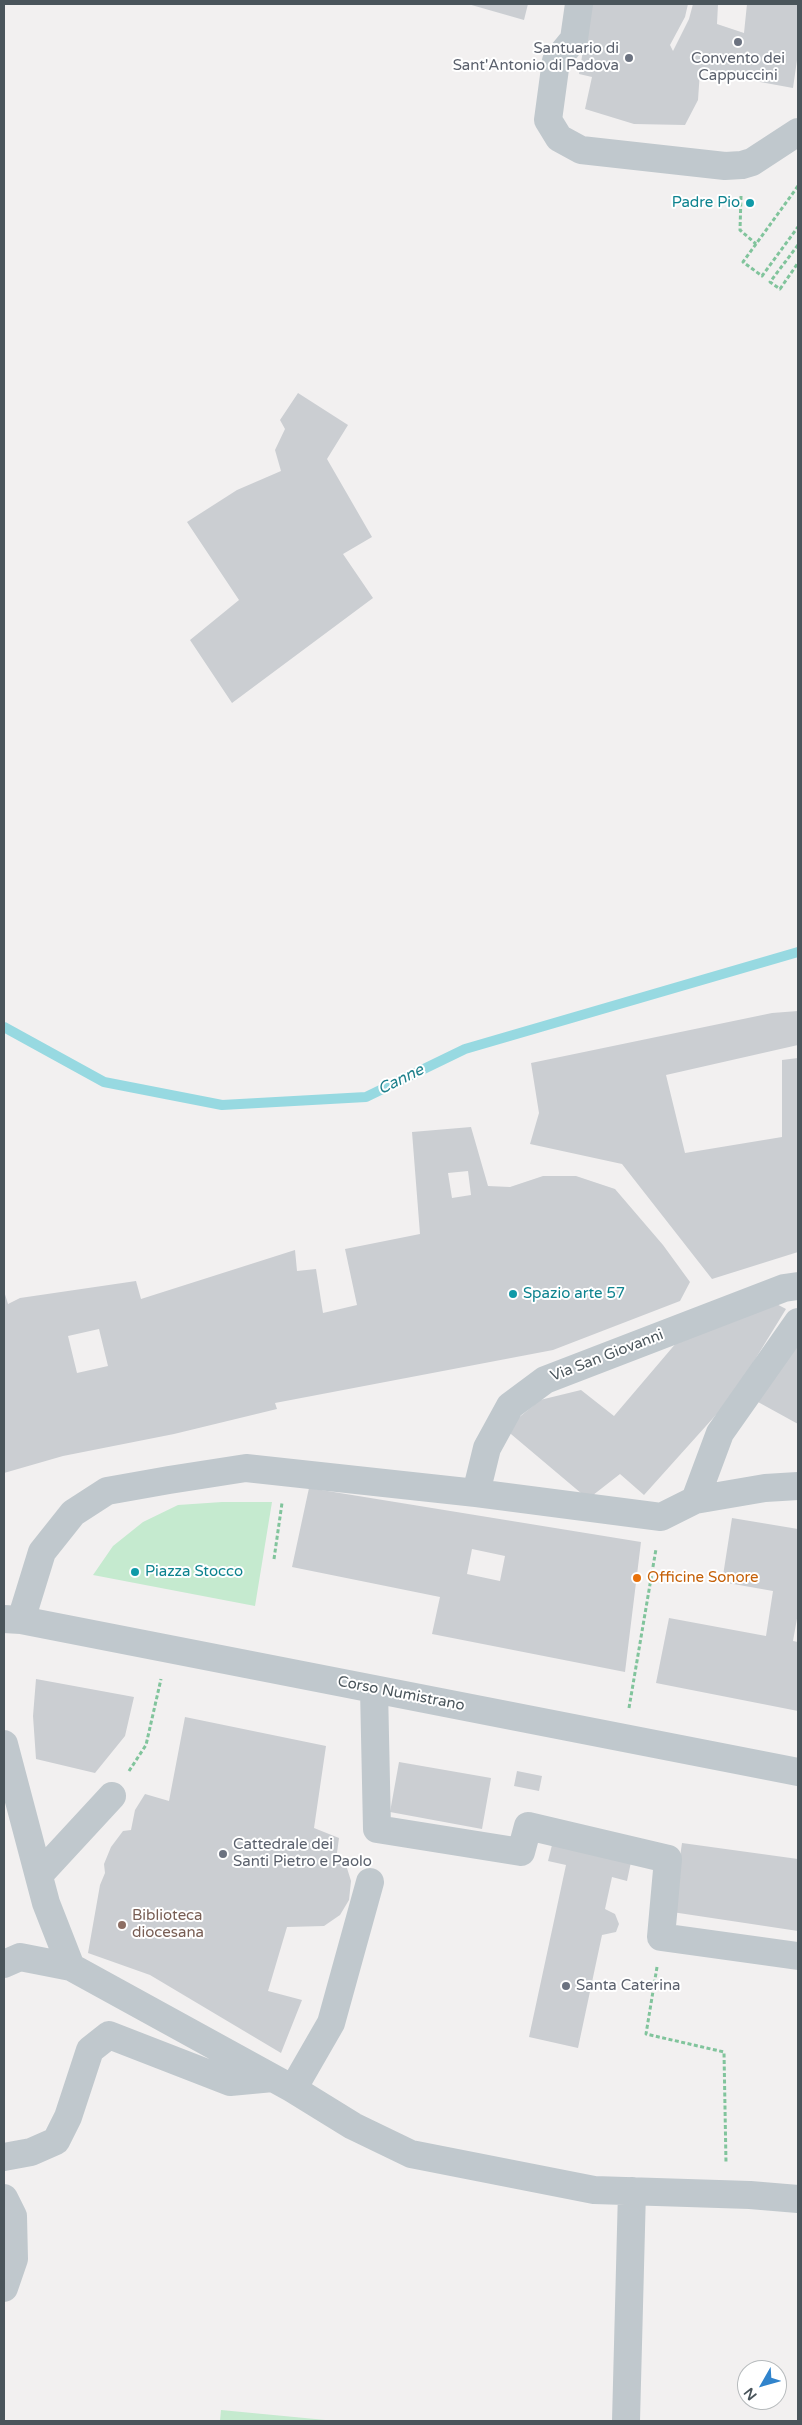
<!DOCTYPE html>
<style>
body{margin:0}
#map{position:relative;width:802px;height:2425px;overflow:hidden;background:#f2f0f0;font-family:"Varela Round",sans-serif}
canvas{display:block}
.frame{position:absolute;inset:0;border:5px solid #4a555b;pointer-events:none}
.north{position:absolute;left:737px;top:2360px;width:50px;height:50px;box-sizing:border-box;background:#fff;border:1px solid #b7bbbd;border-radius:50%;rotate:232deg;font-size:14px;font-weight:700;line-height:20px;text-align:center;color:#4a555b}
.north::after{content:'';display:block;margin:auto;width:18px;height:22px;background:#3184cc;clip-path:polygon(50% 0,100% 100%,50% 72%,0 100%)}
</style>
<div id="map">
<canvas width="802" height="2425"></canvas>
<div class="frame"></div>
<div class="north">N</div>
</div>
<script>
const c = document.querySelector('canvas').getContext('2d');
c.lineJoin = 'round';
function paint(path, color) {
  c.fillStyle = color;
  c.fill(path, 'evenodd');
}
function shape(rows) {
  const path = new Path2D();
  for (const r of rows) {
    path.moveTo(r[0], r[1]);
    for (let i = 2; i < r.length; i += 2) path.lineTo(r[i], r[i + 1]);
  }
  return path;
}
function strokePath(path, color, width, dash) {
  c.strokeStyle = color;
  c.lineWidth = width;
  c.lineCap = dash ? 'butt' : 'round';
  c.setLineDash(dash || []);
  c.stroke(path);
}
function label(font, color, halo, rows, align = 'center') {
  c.font = font + ' "Varela Round",sans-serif';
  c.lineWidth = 4;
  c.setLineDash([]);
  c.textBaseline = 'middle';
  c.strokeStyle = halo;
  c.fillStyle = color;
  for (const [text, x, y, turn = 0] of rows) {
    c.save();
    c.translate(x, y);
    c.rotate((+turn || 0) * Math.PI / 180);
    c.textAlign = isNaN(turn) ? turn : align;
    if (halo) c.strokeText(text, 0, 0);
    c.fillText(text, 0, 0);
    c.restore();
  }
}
const green = shape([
 [222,1502,272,1502,255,1606,93,1575,113,1546,143,1522,178,1505],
 [221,2410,336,2421,220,2421]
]);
const stream = shape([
 [4,1027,104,1082,222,1105,366,1097,465,1049,798,952]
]);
const building = shape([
 [468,4,528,4,524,20],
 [591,4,688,4,685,17,670,45,673,51,689,19,693,4,718,4,717,24,744,33,747,4,798,4,798,53,793,88,700,71,698,100,685,125,634,124,585,109,592,77,579,74],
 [298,393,348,425,327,459,372,537,343,554,373,598,232,703,190,640,239,600,187,522,237,490,281,471,275,450,285,429,280,420],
 [798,1011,798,1045,666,1075,685,1153,782,1137,782,1060,798,1058,798,1252,712,1279,622,1164,530,1144,539,1113,531,1063,772,1013],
 [471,1127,488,1186,510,1187,543,1176,576,1176,615,1189,663,1245,690,1282,680,1301,553,1350,275,1403,277,1409,174,1434,63,1456,4,1473,4,1291,8,1304,20,1298,136,1281,141,1299,295,1250,297,1271,316,1269,323,1313,357,1305,345,1249,420,1234,412,1132],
 [468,1171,471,1195,452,1198,448,1173],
 [99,1329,108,1366,77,1373,68,1336],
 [769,1300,786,1309,732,1397,644,1495,620,1474,588,1499,505,1429,540,1400,581,1390,614,1416,677,1342],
 [798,1341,798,1424,758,1402],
 [309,1488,641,1542,625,1672,432,1634,440,1597,292,1567],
 [472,1549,505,1556,500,1581,467,1574],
 [732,1518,798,1529,798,1613,793,1641,798,1642,798,1711,656,1683,669,1618,766,1636,773,1591,722,1582],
 [36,1679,134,1697,125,1736,95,1773,36,1759,33,1716],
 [185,1717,326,1746,314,1828,339,1838,336,1860,347,1868,351,1881,349,1900,340,1915,324,1926,287,1927,268,1991,302,2000,281,2053,150,1975,88,1953,100,1885,105,1873,104,1864,111,1847,123,1831,131,1830,135,1810,145,1794,169,1801],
 [399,1762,491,1778,482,1829,390,1812],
 [517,1771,542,1776,539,1791,514,1786],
 [682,1843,798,1859,798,1931,672,1912],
 [552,1845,631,1862,627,1881,612,1877,605,1909,615,1914,619,1924,616,1932,602,1935,578,2048,529,2037,566,1865,548,1861]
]);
const path = shape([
 [798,186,743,262,762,276,798,227],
 [741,196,740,230,756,244],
 [798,245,770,282,780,289,798,263],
 [274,1559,282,1503],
 [629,1708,656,1549],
 [129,1771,146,1745,161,1679],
 [657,1967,646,2034,724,2052,726,2163]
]);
const minor = shape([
 [579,4,574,39,556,61,548,120,559,138,581,150,725,166,742,165,752,162,798,132],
 [476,1493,487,1448,510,1406,545,1380,784,1288,798,1286],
 [695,1500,720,1433,798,1322],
 [4,1619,21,1620,798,1772],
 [21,1620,42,1552,73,1513,107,1491,169,1480,246,1468,476,1493,661,1517,695,1500,765,1488,798,1486],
 [374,1689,377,1829,521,1852,528,1826,668,1859,661,1937,798,1956],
 [4,1744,46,1903,71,1967,293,2089,353,2126,411,2154,594,2190,750,2195,798,2199],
 [39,1875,112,1796],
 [4,1964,20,1957,71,1967],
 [293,2089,331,2023,370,1882],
 [4,2157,31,2152,56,2141,68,2117,90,2050,109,2035,230,2082,273,2078],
 [4,2198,13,2216,14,2259,4,2288],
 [626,2421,632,2191]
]);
const markers = [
 [738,42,5,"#6b7280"],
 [629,58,5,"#6b7280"],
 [750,203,5,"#0f9aa8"],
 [513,1294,5,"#0f9aa8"],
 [135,1572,5,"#0f9aa8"],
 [637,1578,5,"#e8710a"],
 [223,1854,5,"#6b7280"],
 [122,1925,5,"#8d6e63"],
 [566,1986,5,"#6b7280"]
];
const worshipNames = [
 ["Santuario di",619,49,"right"],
 ["Sant'Antonio di Padova",619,66,"right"],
 ["Convento dei",738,59,"center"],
 ["Cappuccini",738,76,"center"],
 ["Cattedrale dei",233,1845],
 ["Santi Pietro e Paolo",233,1862],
 ["Santa Caterina",576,1986]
];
const cultureNames = [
 ["Padre Pio",740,203,"right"],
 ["Spazio arte 57",523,1294],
 ["Piazza Stocco",145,1572]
];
const streetNames = [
 ["Via San Giovanni",607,1356,-21],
 ["Corso Numistrano",401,1694,11]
];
const foodNames = [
 ["Officine Sonore",647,1578]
];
const educationNames = [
 ["Biblioteca",132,1916],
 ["diocesana",132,1933]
];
const waterNames = [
 ["Canne",401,1080,-26]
];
paint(green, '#c5eacf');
strokePath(stream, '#97d9e1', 10);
paint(building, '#cbced2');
strokePath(path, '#81c49c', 3, [4, 2.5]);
strokePath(minor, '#c0c8cd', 28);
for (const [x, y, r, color] of markers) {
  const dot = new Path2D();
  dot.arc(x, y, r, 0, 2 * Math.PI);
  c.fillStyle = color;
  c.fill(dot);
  strokePath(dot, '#fff', 2);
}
label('15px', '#5b616d', '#fff', worshipNames, 'left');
label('15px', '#0d838f', '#fff', cultureNames, 'left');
label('15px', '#4a555b', '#fff', streetNames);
label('15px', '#c56008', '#fff', foodNames, 'left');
label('15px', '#785e54', '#fff', educationNames, 'left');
label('italic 16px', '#1e808c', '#fff', waterNames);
</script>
